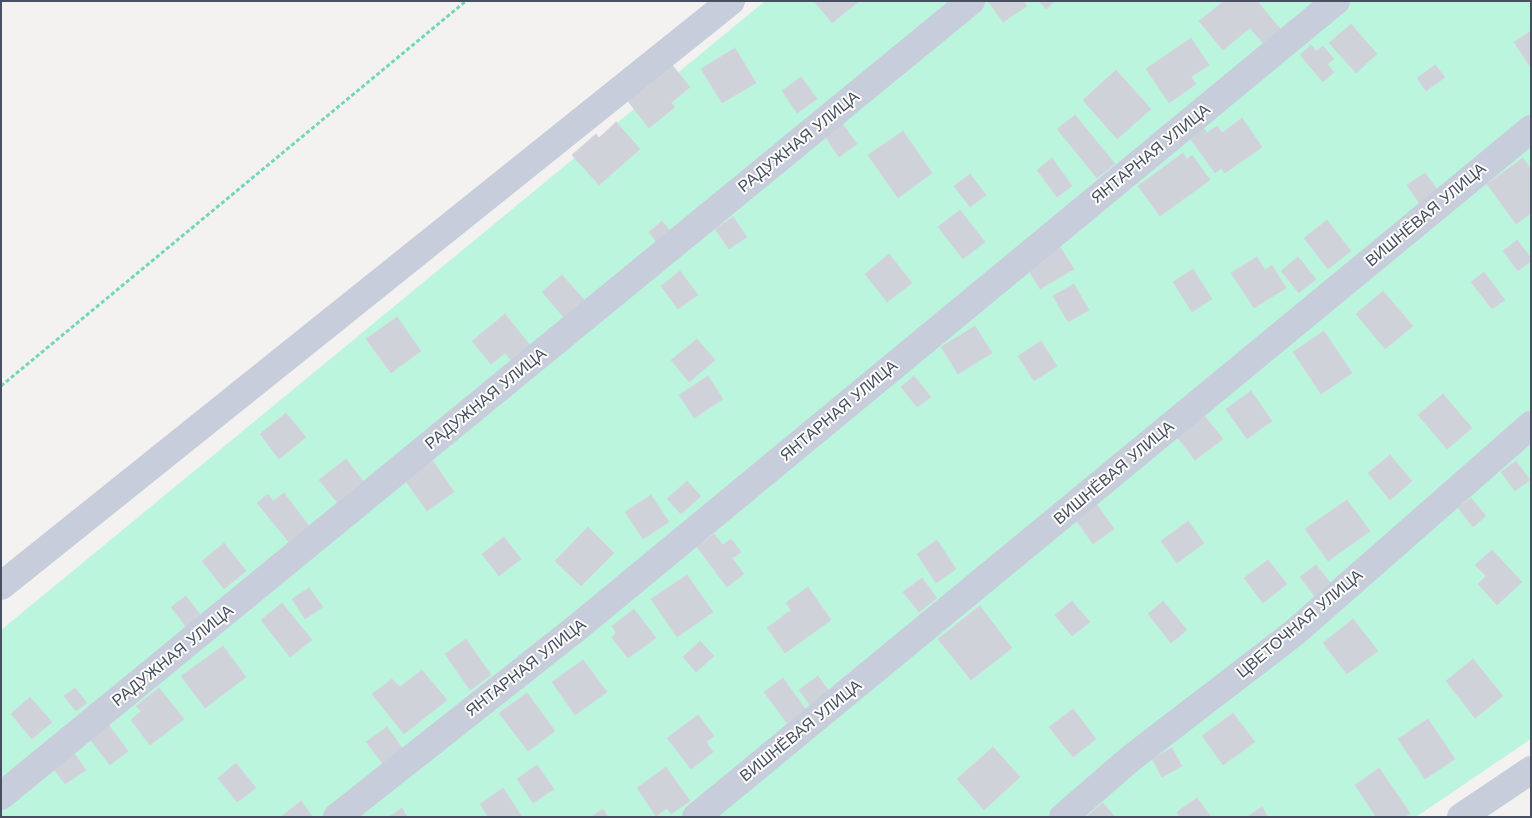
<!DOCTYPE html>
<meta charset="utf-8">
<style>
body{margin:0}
#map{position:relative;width:1532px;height:818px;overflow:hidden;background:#f4f2f1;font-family:"Work Sans",sans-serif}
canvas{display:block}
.frame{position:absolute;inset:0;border:2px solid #474f61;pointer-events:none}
</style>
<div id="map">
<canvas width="1532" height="818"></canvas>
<div class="frame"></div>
</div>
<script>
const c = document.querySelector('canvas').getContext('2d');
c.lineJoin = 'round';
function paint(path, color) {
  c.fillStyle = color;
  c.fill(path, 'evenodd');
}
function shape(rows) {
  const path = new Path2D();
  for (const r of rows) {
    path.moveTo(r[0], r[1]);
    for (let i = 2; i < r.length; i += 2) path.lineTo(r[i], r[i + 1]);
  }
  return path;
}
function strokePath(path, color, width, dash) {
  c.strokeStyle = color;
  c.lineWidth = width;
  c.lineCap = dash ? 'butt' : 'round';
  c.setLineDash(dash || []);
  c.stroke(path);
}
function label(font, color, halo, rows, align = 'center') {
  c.font = font + ' "Work Sans",sans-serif';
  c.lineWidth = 4;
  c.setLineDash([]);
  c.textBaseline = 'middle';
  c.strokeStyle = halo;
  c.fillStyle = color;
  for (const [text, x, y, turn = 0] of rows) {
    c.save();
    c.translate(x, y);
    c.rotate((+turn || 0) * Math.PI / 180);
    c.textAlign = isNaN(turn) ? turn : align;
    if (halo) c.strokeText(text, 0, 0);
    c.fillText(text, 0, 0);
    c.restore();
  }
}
const green = shape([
 [765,1,1531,1,1531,739,1416,817,1,817,1,630]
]);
const building = shape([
 [814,1,859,1,832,23,814,1],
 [988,1,1023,1,1027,6,1003,22,988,1],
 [1039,1,1055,1,1046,9,1039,1],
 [1224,1,1257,1,1281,30,1264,44,1250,28,1223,50,1199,21,1224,1],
 [1351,24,1377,54,1356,73,1329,43,1351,24],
 [1531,31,1531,68,1514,42,1531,31],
 [1191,38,1209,65,1191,77,1196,84,1169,103,1146,69,1191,38],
 [1311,45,1316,51,1323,46,1334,59,1327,64,1334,72,1323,82,1300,55,1311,45],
 [735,48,756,83,722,103,701,69,735,48],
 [668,60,690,87,671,103,675,107,649,128,624,96,668,60],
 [1435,65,1445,77,1426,91,1417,78,1435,65],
 [1116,70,1151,109,1117,139,1083,100,1116,70],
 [801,77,817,99,797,113,782,91,801,77],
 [1075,115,1115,164,1097,178,1057,129,1075,115],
 [1242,118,1262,147,1225,173,1221,168,1215,173,1189,137,1203,127,1207,133,1217,126,1222,133,1242,118],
 [616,122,640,149,599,185,572,155,596,134,599,138,616,122],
 [842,123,857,144,839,157,824,135,842,123],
 [903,131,932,173,898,198,868,155,903,131],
 [1183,153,1187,159,1192,155,1210,180,1160,216,1138,186,1183,153],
 [1052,158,1072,186,1057,197,1037,170,1052,158],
 [1523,158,1531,169,1531,213,1516,224,1487,184,1523,158],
 [1425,173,1442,196,1423,209,1407,185,1425,173],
 [970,174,986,195,970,207,954,186,970,174],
 [960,210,985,242,963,259,938,227,960,210],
 [733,217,747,237,729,249,715,229,733,217],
 [1327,220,1351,251,1328,269,1304,238,1327,220],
 [662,221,673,234,659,245,649,232,662,221],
 [1517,240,1531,258,1531,261,1518,271,1503,251,1517,240],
 [1058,244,1074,269,1040,289,1025,264,1058,244],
 [889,254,912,283,887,302,865,274,889,254],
 [1257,257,1265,270,1272,265,1286,288,1254,308,1231,273,1257,257],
 [1298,257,1316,279,1299,293,1281,271,1298,257],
 [1193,269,1212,299,1192,312,1173,282,1193,269],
 [680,271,698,295,678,309,661,286,680,271],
 [1484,272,1505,300,1492,309,1471,282,1484,272],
 [562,275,587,303,567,321,542,292,562,275],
 [1074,284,1089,310,1068,322,1053,296,1074,284],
 [1383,291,1413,326,1385,349,1356,314,1383,291],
 [505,314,533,349,514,364,505,353,491,364,472,341,505,314],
 [397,317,421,351,391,373,366,339,397,317],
 [975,326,992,353,958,374,941,347,975,326],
 [1324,331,1352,373,1321,394,1293,352,1324,331],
 [697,339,715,360,689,382,671,360,697,339],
 [1041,341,1057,366,1034,381,1018,356,1041,341],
 [708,376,723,399,694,418,679,395,708,376],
 [914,376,931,397,917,407,901,387,914,376],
 [1251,391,1272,421,1247,439,1226,409,1251,391],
 [1443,394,1472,428,1447,449,1418,415,1443,394],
 [286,413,306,437,279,459,260,434,286,413],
 [1202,413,1223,439,1195,460,1175,434,1202,413],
 [1390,455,1412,481,1390,500,1368,473,1390,455],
 [346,459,363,481,337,502,319,480,346,459],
 [433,461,454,492,427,511,405,480,433,461],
 [1516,461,1530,480,1515,491,1501,472,1516,461],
 [687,481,701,496,681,514,667,499,687,481],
 [284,493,313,531,293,547,257,503,268,494,273,501,284,493],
 [651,495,669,522,643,539,625,512,651,495],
 [1471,498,1486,516,1473,527,1458,508,1471,498],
 [1347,500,1370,531,1328,561,1305,529,1347,500],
 [1095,502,1114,529,1093,544,1074,517,1095,502],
 [1188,521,1204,543,1177,563,1161,541,1188,521],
 [588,527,614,553,581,586,555,561,588,527],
 [714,534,723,545,731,539,741,552,732,558,744,574,727,587,697,547,714,534],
 [504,537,521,559,499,576,482,554,504,537],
 [937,540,956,569,936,583,917,554,937,540],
 [224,543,246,571,224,589,202,561,224,543],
 [1492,550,1522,582,1497,605,1478,584,1486,576,1475,565,1492,550],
 [1268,560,1287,584,1263,603,1244,578,1268,560],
 [1316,565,1333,586,1317,599,1300,577,1316,565],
 [687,575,713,612,677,637,651,599,687,575],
 [922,578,937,598,919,612,903,592,922,578],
 [808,587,831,620,785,653,767,628,791,610,786,603,808,587],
 [309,588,323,607,305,619,292,599,309,588],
 [186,596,202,617,187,628,171,607,186,596],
 [1072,601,1090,622,1072,636,1055,615,1072,601],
 [1163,601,1187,630,1171,643,1148,614,1163,601],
 [282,603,312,640,290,657,261,620,282,603],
 [980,606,1012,648,971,680,938,639,980,606],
 [634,609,656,638,628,658,612,638,616,633,612,626,634,609],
 [1353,619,1378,651,1347,674,1323,643,1353,619],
 [466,639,491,675,470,690,445,654,466,639],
 [700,641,714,656,696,672,683,657,700,641],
 [223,646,246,677,205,708,181,676,223,646],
 [1473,659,1503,696,1475,718,1446,681,1473,659],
 [583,660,607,692,575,715,552,682,583,660],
 [422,670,447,700,404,734,372,694,392,679,400,687,422,670],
 [818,676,832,696,813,709,799,690,818,676],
 [783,678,806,710,787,723,764,692,783,678],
 [75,688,87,703,76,711,64,696,75,688],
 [159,688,184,719,150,745,131,720,141,711,136,706,159,688],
 [527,693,555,731,528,751,499,713,527,693],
 [30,697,52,722,32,739,11,714,30,697],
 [1073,709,1096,739,1073,757,1049,727,1073,709],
 [1233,713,1255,742,1223,765,1202,736,1233,713],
 [698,715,714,736,706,742,713,752,691,769,667,738,698,715],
 [1428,719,1455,759,1425,779,1398,739,1428,719],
 [105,720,128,751,110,765,86,734,105,720],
 [387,727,403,749,383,764,366,742,387,727],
 [993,747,1020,777,984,810,957,779,993,747],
 [1172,748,1182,766,1162,777,1152,759,1172,748],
 [71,749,86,770,65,784,51,765,71,749],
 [236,763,256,788,237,802,218,778,236,763],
 [537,765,554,789,533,803,517,779,537,765],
 [666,767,690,801,671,814,667,808,656,816,637,788,666,767],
 [1379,768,1410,813,1405,817,1376,817,1355,785,1379,768],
 [503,788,522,817,488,817,480,804,503,788],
 [1197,798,1211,817,1180,817,1177,812,1197,798],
 [301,801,313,817,282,817,282,816,301,801],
 [1103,803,1115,817,1086,817,1103,803],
 [1262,807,1268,817,1247,817,1262,807],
 [402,808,407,817,389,817,402,808],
 [603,809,608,817,591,817,603,809]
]);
const path = shape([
 [1,386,466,1]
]);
const street = shape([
 [1,586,731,1],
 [1,796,971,1],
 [337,817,579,626,1336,1],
 [696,817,1531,129],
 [1063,817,1130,759,1294,633,1531,425],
 [1461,817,1531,770]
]);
const streetNames = [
 ["РАДУЖНАЯ УЛИЦА",799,142,-39],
 ["ЯНТАРНАЯ УЛИЦА",1151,154,-39],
 ["ВИШНЁВАЯ УЛИЦА",1426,215,-40],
 ["РАДУЖНАЯ УЛИЦА",486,399,-39],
 ["ЯНТАРНАЯ УЛИЦА",839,411,-40],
 ["ВИШНЁВАЯ УЛИЦА",1114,473,-40],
 ["ЦВЕТОЧНАЯ УЛИЦА",1300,624,-40],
 ["РАДУЖНАЯ УЛИЦА",173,656,-39],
 ["ЯНТАРНАЯ УЛИЦА",526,668,-38],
 ["ВИШНЁВАЯ УЛИЦА",801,731,-39]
];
paint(green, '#bcf5de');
paint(building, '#d0d2d9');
strokePath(building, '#d5d5dd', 1);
strokePath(path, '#70d7ba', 3, [4, 2.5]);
strokePath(street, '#c7cdda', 28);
label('16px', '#474f61', '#fff', streetNames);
</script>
